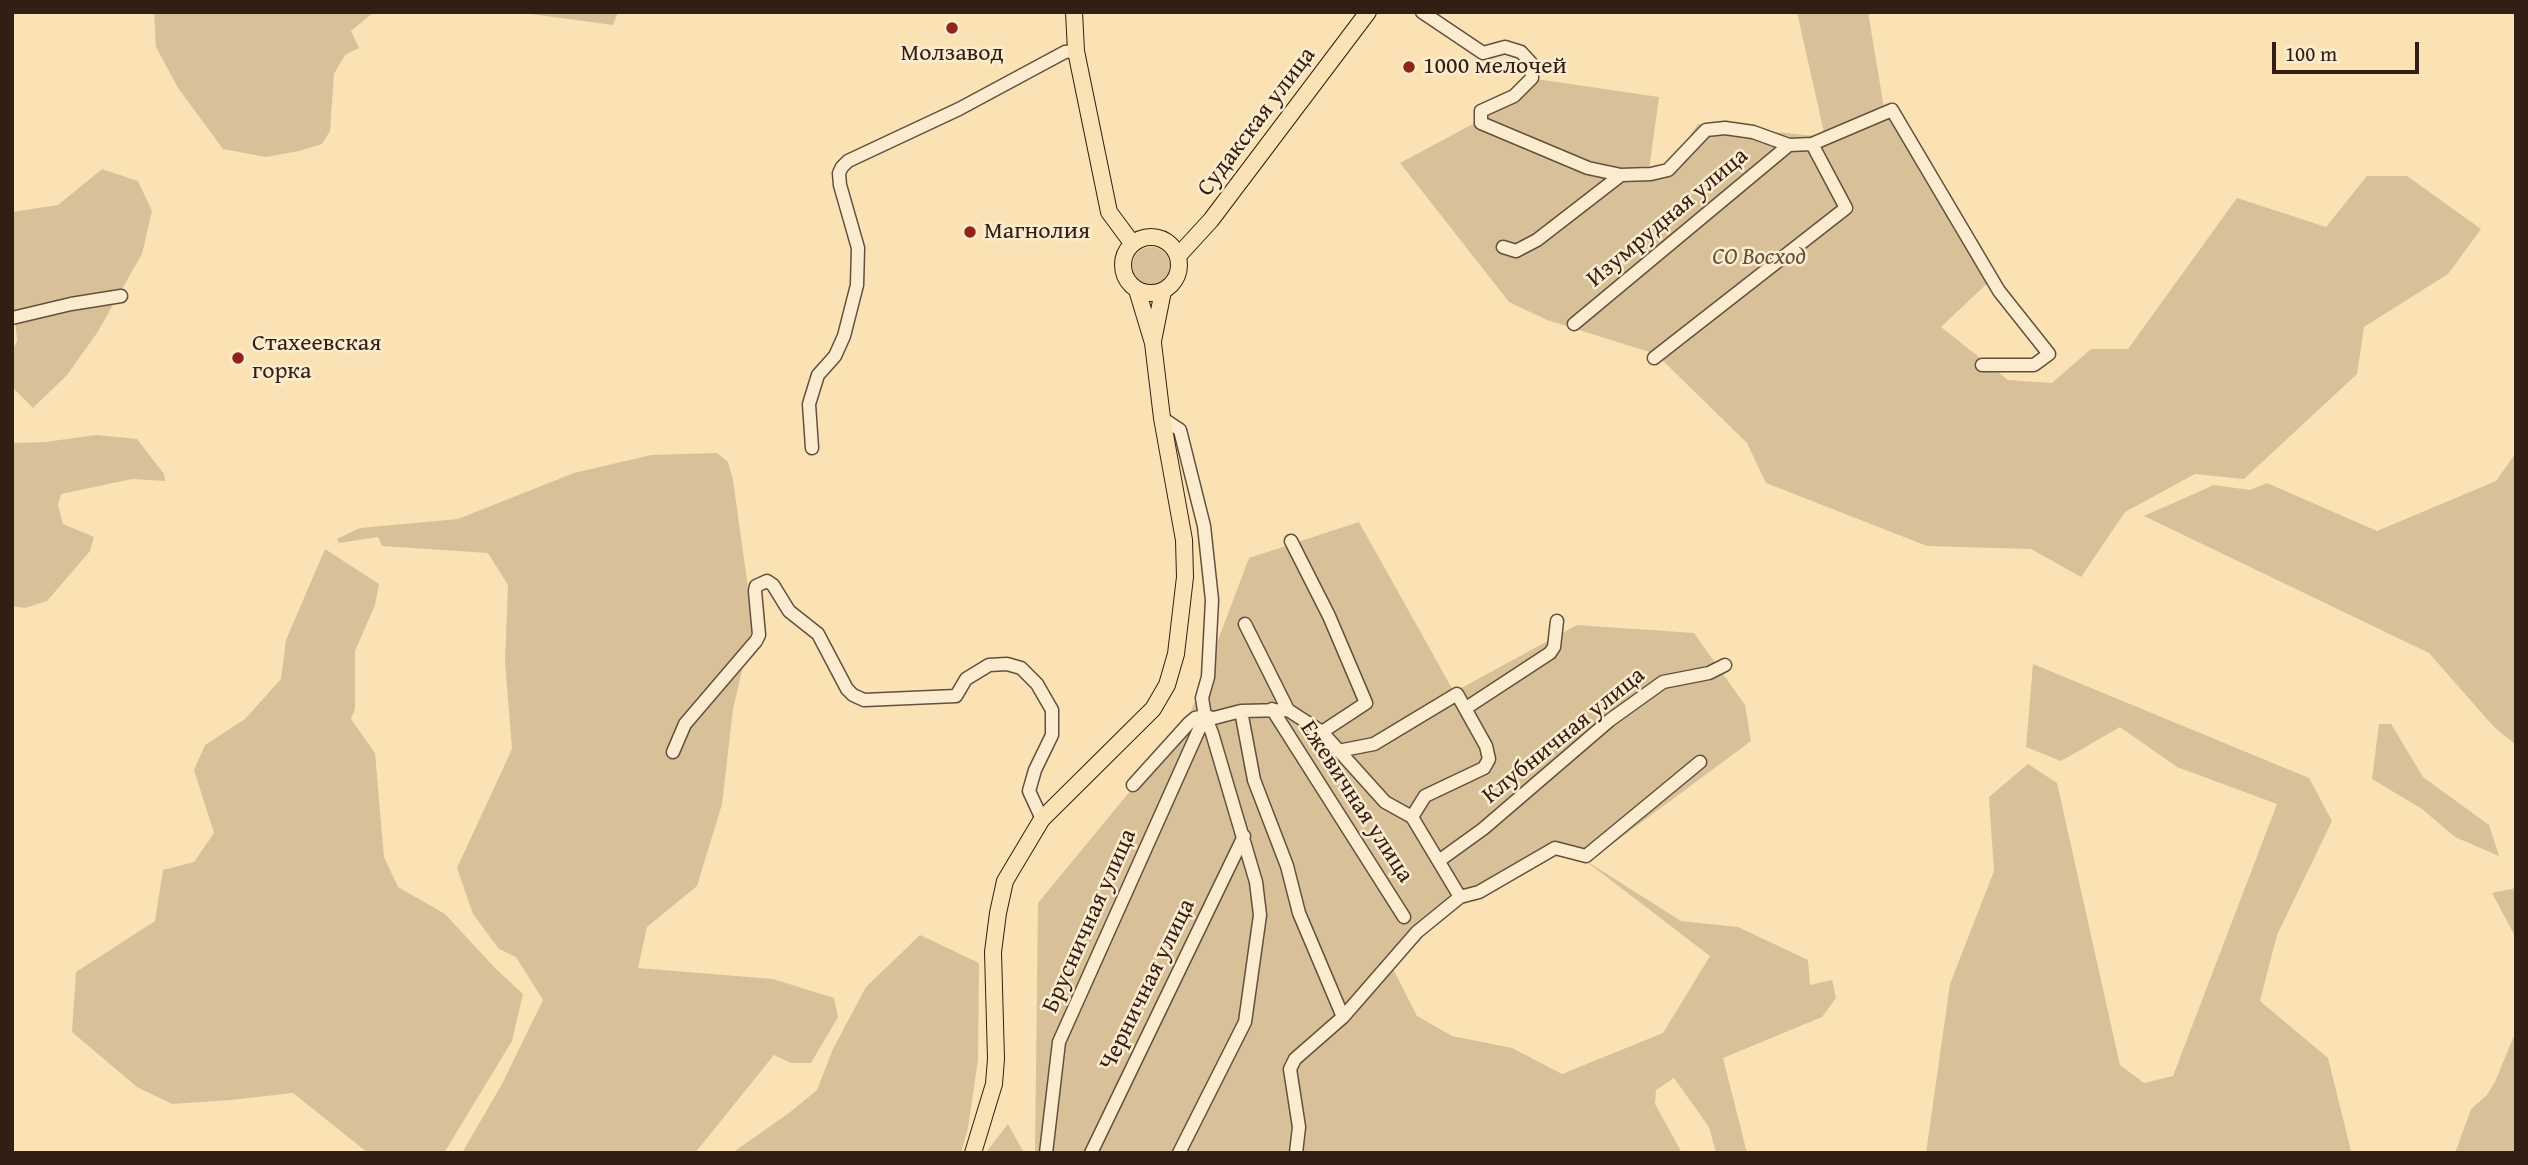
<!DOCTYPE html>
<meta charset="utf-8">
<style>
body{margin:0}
#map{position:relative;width:2528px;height:1165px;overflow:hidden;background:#fae2b5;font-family:"Gentium Book Plus",serif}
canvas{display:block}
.frame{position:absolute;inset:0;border:14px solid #321e13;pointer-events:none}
.scale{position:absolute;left:2272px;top:42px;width:147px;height:32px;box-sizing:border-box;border:4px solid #321e13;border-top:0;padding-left:9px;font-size:21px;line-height:24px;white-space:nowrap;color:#321e13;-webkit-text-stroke:5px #fceccf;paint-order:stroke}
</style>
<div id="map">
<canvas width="2528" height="1165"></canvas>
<div class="frame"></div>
<div class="scale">100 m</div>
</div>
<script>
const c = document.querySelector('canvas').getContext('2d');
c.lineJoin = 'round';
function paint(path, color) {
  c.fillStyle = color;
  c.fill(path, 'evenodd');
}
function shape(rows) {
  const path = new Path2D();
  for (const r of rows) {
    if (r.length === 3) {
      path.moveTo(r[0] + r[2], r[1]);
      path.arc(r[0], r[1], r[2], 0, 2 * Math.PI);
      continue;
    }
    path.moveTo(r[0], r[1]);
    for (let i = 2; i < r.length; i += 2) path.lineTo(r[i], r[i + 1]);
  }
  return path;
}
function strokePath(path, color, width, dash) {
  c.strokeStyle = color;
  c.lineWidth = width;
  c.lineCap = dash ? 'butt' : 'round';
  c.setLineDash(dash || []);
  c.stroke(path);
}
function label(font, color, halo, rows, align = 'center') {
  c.font = font + ' "Gentium Book Plus",serif';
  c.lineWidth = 5;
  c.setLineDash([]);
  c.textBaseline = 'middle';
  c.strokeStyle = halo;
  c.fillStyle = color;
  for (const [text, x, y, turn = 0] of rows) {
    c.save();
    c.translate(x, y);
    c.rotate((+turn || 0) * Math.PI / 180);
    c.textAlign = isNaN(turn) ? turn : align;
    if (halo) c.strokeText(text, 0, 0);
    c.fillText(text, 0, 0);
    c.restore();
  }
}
const green = shape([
 [154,12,374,12,351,31,359,48,345,55,334,74,330,131,322,144,299,151,266,157,223,149,178,88,156,47],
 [516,12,618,12,613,25],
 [1797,12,1868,12,1884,108,1995,276,1941,327,2008,380,2052,383,2091,349,2128,349,2237,198,2326,227,2367,176,2407,176,2481,229,2448,274,2364,327,2357,374,2244,479,2195,474,2125,512,2081,577,2031,549,1927,546,1766,483,1747,443,1656,354,1547,320,1509,302,1400,163,1514,102,1536,79,1659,97,1649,170,1668,167,1698,124,1825,137],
 [102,169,138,181,152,211,142,254,97,333,67,375,33,408,12,387,12,352,17,341,15,316,12,314,12,212,58,205],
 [1151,266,19],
 [96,435,137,439,164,474,165,481,132,479,61,494,58,505,63,524,94,537,90,551,47,601,25,608,12,606,12,443,45,442],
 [717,453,728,462,733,480,753,624,733,709,722,804,697,886,647,927,638,968,773,979,834,998,838,1017,811,1063,791,1063,774,1055,695,1153,462,1153,502,1084,543,1000,516,957,499,949,473,914,457,868,512,749,505,661,508,585,488,553,382,546,378,537,339,543,337,539,360,528,458,519,574,473,651,455],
 [2516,453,2516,745,2494,727,2429,653,2144,516,2214,485,2250,490,2267,483,2377,531,2496,481],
 [1359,522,1454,692,1577,625,1694,633,1745,705,1751,741,1588,862,1681,921,1738,927,1808,960,1810,985,1832,980,1836,998,1822,1017,1723,1058,1747,1153,1716,1153,1709,1127,1674,1078,1656,1090,1655,1104,1682,1153,1035,1153,1038,903,1187,722,1249,558],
 [1549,846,1587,862,1710,956,1663,1033,1562,1074,1512,1048,1452,1036,1417,1016,1388,959,1451,900],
 [325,549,379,584,375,605,355,651,355,709,351,719,375,753,384,857,398,887,445,914,495,968,523,994,512,1041,444,1153,368,1153,293,1093,231,1100,172,1104,137,1087,72,1032,76,972,155,921,163,870,194,862,214,833,194,770,205,745,245,719,281,679,286,640],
 [2033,664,2309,778,2332,821,2277,935,2260,1001,2328,1058,2351,1151,2416,1153,1926,1153,1950,984,1994,871,1989,797,2028,764,2057,783,2120,1065,2144,1083,2173,1076,2277,804,2177,767,2120,727,2061,761,2026,747],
 [2379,724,2391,724,2423,777,2489,825,2499,856,2455,837,2422,809,2372,779],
 [2516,888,2516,938,2492,893],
 [920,935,979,963,978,1060,968,1128,961,1153,732,1153,789,1113,817,1090,833,1049,866,987],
 [2516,1031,2516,1153,2455,1153,2471,1109,2487,1095,2495,1082],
 [1008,1124,1024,1153,986,1153,987,1151]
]);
const minor = shape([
 [1422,12,1483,53,1505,47,1521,52,1532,64,1532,78,1514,96,1481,111,1481,123,1588,168,1621,175,1651,174,1668,170,1706,130,1725,128,1753,132,1789,145,1812,144,1892,110,1999,291,2049,354,2034,365,1982,365],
 [1503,247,1516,251,1537,240,1621,175],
 [12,318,71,304,121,296],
 [1574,324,1789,145],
 [1654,358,1846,208,1812,144],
 [1162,418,1180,430,1204,526,1212,600,1208,677,1202,698,1205,716,1214,718,1241,711,1254,780,1287,866,1299,913,1343,1017,1295,1059,1290,1069,1299,1127,1296,1153],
 [812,448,809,404,818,375,835,356,844,336,857,285,858,248,840,185,839,173,842,167,848,161,959,109,1065,52,1076,51],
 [1291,541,1329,616,1366,703,1322,732],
 [1245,624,1288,710],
 [1466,708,1550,653,1554,647,1557,621],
 [1272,709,1404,917],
 [1241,711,1288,710,1322,732,1385,802,1412,817,1460,897],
 [1338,751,1374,744,1457,694,1486,746,1489,759,1484,768,1425,796,1412,817],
 [673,752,685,724,756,641,759,635,755,591,756,586,767,581,773,585,789,611,818,634,847,689,853,695,864,700,956,696,966,679,989,665,1007,664,1021,668,1037,684,1052,710,1052,735,1035,770,1029,791,1042,819],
 [1133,785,1189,723,1195,718,1205,716],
 [1440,860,1483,829,1610,720,1663,682,1709,673,1725,665],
 [1343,1017,1417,932,1460,897,1479,892,1555,848,1586,856,1700,762],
 [1046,1153,1059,1042,1205,716],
 [1091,1153,1244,836],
 [1179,1153,1245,1022,1260,915,1256,882,1212,733,1205,716]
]);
const major = shape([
 [1074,12,1076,51,1109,212,1132,243],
 [1151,265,28],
 [1178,256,1211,220,1368,12],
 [1153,341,1163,291],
 [973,1153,994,1084,996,1059,993,952,998,913,1005,881,1042,819,1153,709,1167,685,1176,654,1185,577,1184,540,1162,418,1153,343,1137,290]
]);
const markers = [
 [952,28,7,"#8f2418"],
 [1409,67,7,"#8f2418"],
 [970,232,7,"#8f2418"],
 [238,358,7,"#8f2418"]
];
const poiNames = [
 ["Молзавод",952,54,"center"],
 ["1000 мелочей",1423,67],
 ["Магнолия",984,232],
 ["Стахеевская",252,344],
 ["горка",252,372]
];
const streetNames = [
 ["Судакская улица",1257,122,-53],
 ["Изумрудная улица",1668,218,-40],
 ["Клубничная улица",1564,736,-39],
 ["Ежевичная улица",1356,802,57],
 ["Брусничная улица",1090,921,-66],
 ["Черничная улица",1148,985,-64]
];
const parkNames = [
 ["СО Восход",1759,258]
];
paint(green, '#d8c199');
strokePath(minor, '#644f3c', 15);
strokePath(major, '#321e13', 18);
strokePath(minor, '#fceccf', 12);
strokePath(major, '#fae2b5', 16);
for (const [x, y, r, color] of markers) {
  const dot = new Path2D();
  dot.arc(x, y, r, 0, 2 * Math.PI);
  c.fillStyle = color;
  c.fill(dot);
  strokePath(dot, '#fceccf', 2.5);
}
label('24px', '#321e13', '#fceccf', poiNames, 'left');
label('24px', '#321e13', '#fceccf', streetNames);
label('italic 24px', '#644f3b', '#fceccf', parkNames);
</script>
